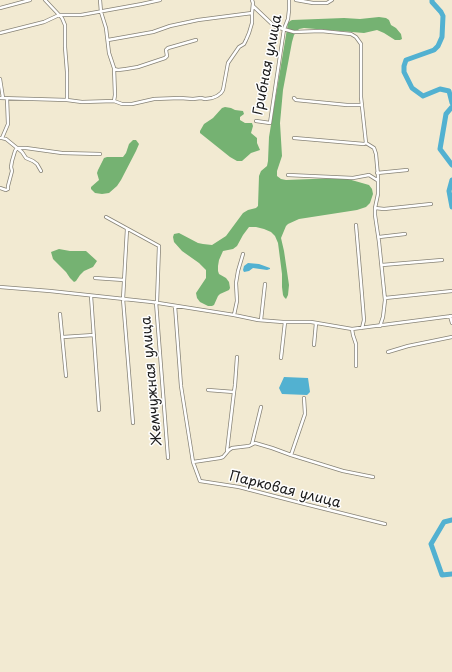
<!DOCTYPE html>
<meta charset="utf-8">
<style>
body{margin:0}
canvas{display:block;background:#f2ead2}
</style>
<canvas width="452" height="672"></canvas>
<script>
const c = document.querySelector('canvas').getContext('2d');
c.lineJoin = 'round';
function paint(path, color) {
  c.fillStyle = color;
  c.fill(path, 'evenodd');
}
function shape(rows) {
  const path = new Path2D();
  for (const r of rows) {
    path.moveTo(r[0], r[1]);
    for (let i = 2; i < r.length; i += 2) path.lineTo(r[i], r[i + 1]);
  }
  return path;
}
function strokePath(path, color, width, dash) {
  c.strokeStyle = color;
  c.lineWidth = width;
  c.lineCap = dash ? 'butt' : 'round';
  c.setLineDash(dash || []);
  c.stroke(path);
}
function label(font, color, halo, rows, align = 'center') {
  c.font = font + ' "Playpen Sans",sans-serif';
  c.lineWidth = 3;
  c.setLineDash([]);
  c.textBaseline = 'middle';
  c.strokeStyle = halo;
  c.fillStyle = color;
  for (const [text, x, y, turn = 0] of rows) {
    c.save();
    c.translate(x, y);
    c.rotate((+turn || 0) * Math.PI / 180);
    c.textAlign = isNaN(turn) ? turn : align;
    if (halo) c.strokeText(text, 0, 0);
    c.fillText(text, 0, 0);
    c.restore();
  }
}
const forest = shape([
 [379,17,386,18,389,20,391,25,396,28,401,34,402,39,400,40,395,40,384,33,377,30,364,33,304,28,299,29,294,35,292,42,283,90,280,123,282,156,277,171,277,176,281,179,286,180,339,178,348,179,369,185,372,189,373,194,370,203,366,207,357,210,299,219,288,224,286,226,281,238,284,251,289,285,288,295,286,299,284,297,283,295,282,287,282,274,278,243,275,236,271,232,264,229,256,227,249,227,243,235,237,246,233,249,223,251,219,260,218,266,218,271,219,274,226,278,229,282,230,288,229,290,220,294,218,296,214,305,212,306,208,306,200,302,197,298,196,293,206,278,206,270,199,263,182,251,174,242,173,237,174,234,179,233,198,243,203,244,212,245,226,236,243,213,248,210,256,208,258,206,259,176,261,171,267,166,268,161,269,137,288,23,290,21,292,20,344,18,360,19],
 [225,107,231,108,235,110,243,111,244,114,240,117,240,120,245,123,252,123,253,126,251,133,257,138,257,143,260,150,251,153,242,161,237,161,230,157,200,133,200,131,204,124,213,118,222,108],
 [133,140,136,140,139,144,136,151,121,180,117,186,109,193,102,194,95,193,91,189,91,187,99,180,97,173,98,170,104,158,107,157,123,157,126,153,129,144],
 [59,249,70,251,86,251,97,261,93,267,84,271,80,275,76,281,74,282,70,278,66,272,53,259,51,252]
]);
const water = shape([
 [248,263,259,264,270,268,270,269,267,270,253,268,249,271,244,272,243,270,244,266],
 [284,377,308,378,310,392,307,395,282,394,279,388]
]);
const river = shape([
 [432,0,432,2,441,12,443,16,442,37,438,46,434,50,406,60,404,66,404,72,412,88,423,96,440,89,449,91,452,103],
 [452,107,446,114,440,149,452,165],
 [452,180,449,191,452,207],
 [452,520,444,522,431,544,442,575,452,574]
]);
const street = shape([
 [45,0,62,18,65,25,65,47,67,72,67,100],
 [100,0,101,12,106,28,109,53,114,68,115,95,114,101],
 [296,0,313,3,327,3,332,0],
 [253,6,272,24,276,27,294,32,321,31,351,34,356,37,361,44,361,97,366,143,374,148,376,154,378,176,378,194,375,208,375,215,379,242,385,300,383,317,380,326],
 [0,8,30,0],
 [59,15,81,15,142,4,160,0],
 [0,33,44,22,59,15],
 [108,40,153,32,170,26,198,20,252,13],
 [114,69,118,70,126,69,138,67,165,58,167,56,166,50,168,48,196,40],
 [0,79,3,98],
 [0,98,67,100,82,102,114,101,122,104,132,104,154,99,180,98,193,99,201,98,205,99,212,98,217,96,221,93,223,90,228,63,239,47,244,44,246,40,249,33,252,23,252,13,253,3,252,0],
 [294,98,296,100,347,105,362,105],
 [256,121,270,123,284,29,288,19,289,10,289,0],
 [0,138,2,138,8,124,7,99],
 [2,138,6,139,22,152,26,158,33,161,37,164,41,171],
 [294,138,364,144,366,143],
 [377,173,407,170],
 [288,175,353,178,369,175,377,180],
 [0,188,6,190,8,189,8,186,12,171,11,167,12,161,15,151,17,148,26,148,62,153,100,154],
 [375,208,384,209,431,204],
 [106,217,159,246,157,302],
 [356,225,361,283,364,320,362,328],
 [127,229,123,299,133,423],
 [379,237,405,234],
 [382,265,442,260],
 [95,278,124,280],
 [0,287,50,291,152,302,234,315,258,320,283,322,311,322,352,329,452,316],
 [91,296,99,410],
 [385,298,452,291],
 [156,302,168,458],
 [175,306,181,386,193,462,200,481,239,487,301,503,385,524],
 [60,314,66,376],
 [234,315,237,301,236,283,238,271,243,254],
 [450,316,452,323],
 [261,320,265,284],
 [352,329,353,335,356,344,356,366],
 [63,337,94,335],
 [314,345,316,323],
 [388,352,408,346,452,337],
 [281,358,285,322],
 [208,390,234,392],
 [252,444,261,407],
 [227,451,234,392,235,385,237,357],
 [291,455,305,414,304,398],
 [193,462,220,458,223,457,229,450,232,448,249,446,255,443,272,448,291,455,343,471,373,477]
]);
const streetNames = [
 ["Грибная улица",268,65,-79],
 ["Жемчужная улица",152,381,-95],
 ["Парковая улица",285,490,14]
];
paint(forest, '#75b272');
paint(water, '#52b1d1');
strokePath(river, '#52b1d1', 5);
strokePath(street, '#878377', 4);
strokePath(street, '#fff', 2.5);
label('14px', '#1c1c1c', '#fff', streetNames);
</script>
